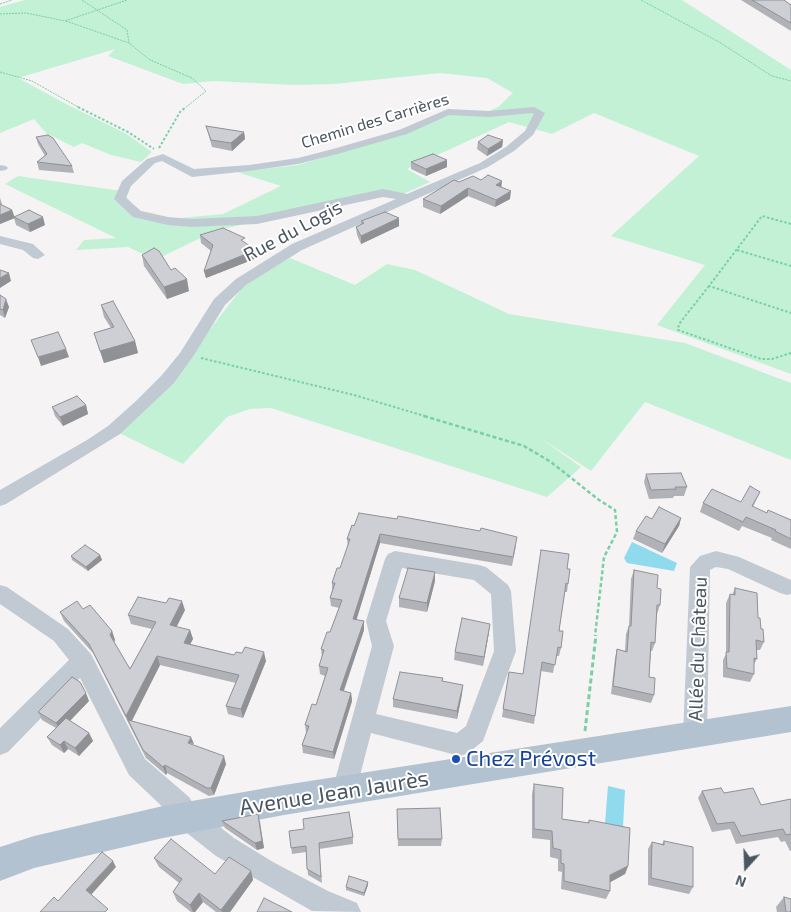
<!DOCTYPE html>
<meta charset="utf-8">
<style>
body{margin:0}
#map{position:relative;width:791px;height:912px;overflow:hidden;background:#f5f3f3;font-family:"Exo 2",sans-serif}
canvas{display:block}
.north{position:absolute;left:721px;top:842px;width:50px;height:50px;-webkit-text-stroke:4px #fff;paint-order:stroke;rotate:200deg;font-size:14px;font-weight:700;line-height:20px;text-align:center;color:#4a5661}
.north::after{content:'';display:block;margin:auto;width:18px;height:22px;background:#4a5661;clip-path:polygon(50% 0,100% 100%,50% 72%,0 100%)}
</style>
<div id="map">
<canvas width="791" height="912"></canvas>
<div class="north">N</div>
</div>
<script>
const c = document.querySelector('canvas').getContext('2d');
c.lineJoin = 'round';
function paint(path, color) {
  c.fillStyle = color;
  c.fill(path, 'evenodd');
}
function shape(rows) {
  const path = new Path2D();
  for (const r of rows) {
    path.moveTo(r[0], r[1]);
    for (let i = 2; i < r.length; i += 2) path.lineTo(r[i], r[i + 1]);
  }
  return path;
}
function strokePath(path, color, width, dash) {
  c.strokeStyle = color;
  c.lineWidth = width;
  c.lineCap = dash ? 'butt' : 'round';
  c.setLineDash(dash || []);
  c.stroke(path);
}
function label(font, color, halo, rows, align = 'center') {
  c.font = font + ' "Exo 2",sans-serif';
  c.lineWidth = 4;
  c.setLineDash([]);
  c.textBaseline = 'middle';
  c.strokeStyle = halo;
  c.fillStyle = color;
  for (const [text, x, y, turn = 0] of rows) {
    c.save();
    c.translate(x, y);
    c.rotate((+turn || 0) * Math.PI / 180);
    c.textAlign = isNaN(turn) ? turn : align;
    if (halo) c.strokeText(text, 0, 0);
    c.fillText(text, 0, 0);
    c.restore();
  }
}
const green = shape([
 [25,0,682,0,791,70,791,374,657,325,705,265,611,236,699,156,594,113,552,134,509,122,407,169,430,182,403,194,382,191,215,231,155,260,128,247,76,250,84,240,116,238,5,184,18,176,122,191,139,212,170,219,223,214,281,186,237,172,298,165,406,132,445,115,460,113,481,115,498,107,513,93,487,78,440,73,334,84,294,85,213,81,183,84,108,56,115,49,18,78,68,105,125,133,152,152,141,162,111,155,82,143,74,147,46,133,34,119,0,133,0,7],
 [290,258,355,285,387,264,415,270,509,314,685,343,791,383,791,460,645,402,591,471,539,437,581,467,547,497,271,408,250,409,227,417,183,464,117,432,201,341,242,288,266,270]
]);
const water = shape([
 [632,542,677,563,674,571,627,563,624,558],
 [608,786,625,790,623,827,605,823]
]);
const pathFar3 = shape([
 [82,0,127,30,129,43,150,60,192,78,206,91,185,108],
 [641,0,719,42,772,76,791,81],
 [0,4,12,0],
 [0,14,26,13,65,21,127,0],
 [66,21,129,43],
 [0,72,32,81,80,108]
]);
const pathFar2 = shape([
 [78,107,128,132,154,149],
 [159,148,180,112,186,107],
 [791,224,762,216,709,286,791,313],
 [737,250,791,266],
 [709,286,679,324,678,330,761,359,772,359,791,353],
 [201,358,354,395,428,417]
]);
const pathFar1 = shape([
 [424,416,524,446,551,462,599,500,615,510,617,532,604,557,595,636]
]);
const path = shape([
 [585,731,596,635]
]);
const minor = shape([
 [534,107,545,113,533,135,514,151,488,167,302,250,246,285,225,305,194,355,174,383,120,434,6,504,0,506,0,490,87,440,108,426,136,401,162,375,180,353,214,299,236,279,292,244,396,199,383,197,257,224,192,227,168,225,133,217,114,199,122,181,147,159,163,154,194,169,249,165,298,158,333,149,399,130,448,109,489,111,534,107],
 [532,113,534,114,525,131,506,147,480,163,407,194,383,189,257,216,192,219,168,217,141,211,126,198,131,186,155,163,162,161,192,177,249,171,298,164,341,153,407,134,449,115,489,117,532,113],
 [0,165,6,166,8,168,6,170,0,171,0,165],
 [0,236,33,244,45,255,38,259,33,258,23,250,0,244,0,236],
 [395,551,479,565,486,567,508,585,511,591,516,651,483,741,468,753,460,756,371,733,356,791,353,799,344,803,335,799,332,791,372,646,366,621,385,559,388,554,395,551],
 [402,568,474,580,491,594,494,651,466,726,457,733,376,714,394,646,386,621,402,568],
 [716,551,739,557,791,580,791,594,787,595,780,593,728,569,716,567,710,570,707,735,703,743,695,746,687,743,683,735,690,567,700,556,716,551],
 [0,585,7,587,68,629,91,654,145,759,189,797,196,808,234,838,273,862,328,891,357,903,361,912,312,911,216,856,178,826,171,815,129,775,80,678,8,752,0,755,0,728,69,660,54,641,0,604,0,585]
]);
const major = shape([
 [791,706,791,732,284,815,163,838,34,868,0,881,0,847,34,836,163,806,284,785,791,706]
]);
const wall = shape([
 [741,0,784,0,791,5,791,31],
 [206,126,244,132,245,139,232,151,212,147],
 [36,137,72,166,74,173,39,170,37,162,45,156,38,144],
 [503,140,502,147,487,156,477,149,478,142],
 [411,162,447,167,426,176,411,169],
 [481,180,502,181,501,187,510,199,495,207,468,196,440,214,423,207,423,199,459,182],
 [0,198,2,204,1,205,12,210,14,217,45,225,30,232,16,225,14,218,0,224],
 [399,218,399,226,361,244,357,235,356,227,361,224,361,221],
 [200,235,245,243,257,258,206,278,204,271,211,251,201,243],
 [142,255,171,270,189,291,167,299,144,266],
 [0,295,9,307,5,318,0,315],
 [101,305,135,341,138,353,104,363,94,333,111,328,104,317],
 [86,405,88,414,63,426,55,416,52,407],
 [646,474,687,487,684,496,674,496,673,498,649,499,644,482],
 [760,492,753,507,767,513,791,520,791,549,771,540,772,538,742,526,739,531,700,512,703,503,741,502],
 [681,518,679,526,662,553,633,539,636,531],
 [352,525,516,546,512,566,380,543,356,620,364,621,364,630,344,691,351,693,352,701,334,759,303,753,302,745,306,733,305,725,316,705,325,676,320,674,319,666,322,657,321,649,330,632,339,608,331,606,330,598,332,591,332,583,340,568,348,547,347,539],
 [100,555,102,560,88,571,72,560,71,556],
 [567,569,568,584,567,592,565,592,559,631,561,648,559,656,556,656,553,673,541,671,534,724,502,717,509,672,523,674],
 [634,570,657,588,660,605,657,614,655,643,652,651,651,651,649,677,654,695,651,703,611,694,615,658,617,649,625,651,626,634,629,626,631,579],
 [435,581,427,612,399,607,399,598],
 [735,588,758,618,764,642,760,650,756,650,757,659,754,664,754,674,750,682,723,677,723,660,726,654,726,603,730,594,732,595],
 [83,609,112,631,115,640,114,642,130,669,152,629,131,624,128,615,185,610,176,627,190,630,193,639,190,644,234,655,266,661,243,718,228,714,226,706,236,683,160,665,132,721,193,745,226,764,214,795,209,796,167,773,166,775,146,758,93,653,64,621,60,612],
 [489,632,483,666,454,660,455,652],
 [443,678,443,681,462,694,457,719,393,707,393,699],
 [89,701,70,721,89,733,93,741,79,756,68,749,64,753,52,745,47,737,56,728,42,720,38,712],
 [534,784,562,819,588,823,589,820,628,866,625,874,610,882,610,891,606,899,561,889,562,872,558,871,558,859,550,857,550,840,532,838,532,794],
 [702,791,724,793,761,805,791,799,791,851,790,851,785,841,781,842,778,837,736,844,730,829,712,832,698,798],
 [397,809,442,839,441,846,398,846],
 [222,821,260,821,264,848,257,850,225,828],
 [289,831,353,837,353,844,319,849,322,883,308,875,306,852,292,854],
 [664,841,693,887,689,894,648,885,648,849,652,842,662,844],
 [154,858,215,874,251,871,253,880,230,912,216,912,203,902,195,912,191,912,177,901,173,892,179,883,159,867],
 [368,885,364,896,346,890,346,887],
 [784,897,791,912,777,912,776,907]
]);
const shadedWall = shape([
 [244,132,245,139,232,151,231,143],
 [503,140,502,147,487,156,488,149],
 [447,160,447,167,426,176,426,169],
 [502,181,501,189,496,185],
 [468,188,468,196,440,214,441,206],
 [511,191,510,199,495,207,496,200],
 [12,210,15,218,0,224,0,215],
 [43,217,45,225,30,232,28,224],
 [399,218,399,226,361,244,361,236],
 [256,250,257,258,206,278,204,271],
 [9,273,11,281,0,288,0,278],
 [187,279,189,291,167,299,164,287],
 [6,299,9,307,5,318,3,310],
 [135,341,138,353,104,363,100,351],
 [66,349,69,357,41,366,38,357],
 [86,405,88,414,63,426,60,417],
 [681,518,679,526,662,553,665,544],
 [380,534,380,543,354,628,353,619],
 [100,555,102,560,88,571,86,567],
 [435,572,435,581,427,612,427,603],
 [182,601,185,610,173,634,170,625],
 [364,621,364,630,341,698,340,690],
 [490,624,489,632,483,666,484,657],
 [190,630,193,639,186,652,184,643],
 [112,631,115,640,113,644,110,635],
 [264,652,266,661,243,718,241,709],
 [157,656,160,665,130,724,128,720,130,725,126,716],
 [463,685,462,694,457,719,457,711],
 [86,693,89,701,60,731,56,723],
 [351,693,352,701,334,759,333,752],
 [89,733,93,741,79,756,75,748],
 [191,737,194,744,188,743],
 [64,741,68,749,64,753,60,745],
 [224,756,226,764,214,795,211,788],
 [165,765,167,773,166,775,163,767],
 [258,814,264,848,257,850,255,843],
 [113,861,116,867,90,896,86,890],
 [628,866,625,874,607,884,610,875],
 [251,871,253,880,230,912,222,912,221,910],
 [368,882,368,885,364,896,364,893],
 [199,893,203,902,195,912,193,912,190,905]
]);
const building = shape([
 [752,0,784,0,791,5,791,23,752,0],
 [206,126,244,132,231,143,211,140,206,126],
 [48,135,53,138,72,166,37,162,47,154,36,137,48,135],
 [488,135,503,140,488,149,478,142,488,135],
 [433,154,447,160,426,169,411,162,433,154],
 [488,175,502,181,496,185,511,191,496,200,468,188,441,206,423,199,454,180,459,182,473,176,481,180,488,175],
 [0,204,12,210,0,215,0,204],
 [29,210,43,217,28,224,14,217,29,210],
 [385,212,399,218,361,236,356,227,364,223,361,221,385,212],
 [223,228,245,238,241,240,256,250,204,271,213,245,200,235,223,228],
 [154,248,159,251,171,270,175,268,187,279,164,287,142,255,154,248],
 [0,270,9,273,0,278,0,270],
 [0,295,6,299,3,310,0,309,0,295],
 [113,301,135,341,100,351,94,333,114,327,101,305,113,301],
 [58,332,66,349,38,357,31,340,58,332],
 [77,396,86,405,60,417,52,407,77,396],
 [681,473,687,487,675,487,676,489,651,490,646,474,681,473],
 [750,486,760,492,752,506,767,513,768,510,791,520,791,539,775,531,776,530,746,517,743,522,703,503,712,489,741,502,750,486],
 [659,507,681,518,665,544,636,531,646,516,652,519,659,507],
 [359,513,397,519,398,516,480,531,481,528,517,537,513,557,380,534,353,619,364,621,340,690,351,693,333,752,302,745,309,726,305,725,312,704,316,705,328,668,319,666,324,650,321,649,327,632,330,632,342,600,330,598,335,583,332,583,337,568,340,568,350,539,347,539,352,525,354,526,359,513],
 [85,545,100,555,86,567,71,556,85,545],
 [541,550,569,554,567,569,570,569,568,584,566,583,559,631,563,631,561,648,558,647,555,665,542,662,535,716,503,709,509,672,523,674,541,550],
 [408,568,435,572,427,603,399,598,408,568],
 [634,570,658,575,657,588,661,589,660,605,657,605,655,643,651,642,649,677,655,678,654,695,613,686,617,649,627,652,629,626,631,626,634,570],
 [735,588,757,593,758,618,760,618,761,629,763,629,764,642,756,640,757,659,754,658,754,674,727,668,726,652,729,652,730,594,735,595,735,588],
 [138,597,166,603,169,598,182,601,170,625,190,630,184,643,234,655,236,652,242,653,245,647,264,652,241,709,226,706,239,675,157,656,126,716,89,644,60,612,77,601,83,609,90,605,112,631,110,635,130,669,156,622,128,615,138,597],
 [462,618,490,624,484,657,455,652,462,618],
 [400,672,443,678,442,681,463,685,457,711,393,699,400,672],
 [72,677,80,682,86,693,56,723,38,712,72,677],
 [66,718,89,733,75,748,64,741,60,745,47,737,66,718],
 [128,720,191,737,188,743,224,756,211,788,207,788,165,765,163,767,143,750,128,720],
 [534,784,563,788,562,819,589,823,589,820,630,828,628,866,610,875,610,891,564,881,564,864,561,863,561,850,553,848,552,831,534,829,534,784],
 [721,788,724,793,753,788,761,805,791,799,791,835,790,834,786,835,783,829,741,836,734,822,717,824,702,791,721,788],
 [440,808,442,839,398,839,397,809,440,808],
 [349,812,353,837,319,843,321,877,307,869,306,846,291,848,289,831,304,829,303,819,349,812],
 [258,814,262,841,255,843,222,821,258,814],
 [171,839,215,874,229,857,251,871,221,910,199,893,190,905,173,892,182,879,154,858,171,839],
 [664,841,693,847,693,887,651,878,652,842,664,845,664,841],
 [102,852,113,861,86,890,108,909,105,912,40,912,54,897,58,901,102,852],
 [349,876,368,882,364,893,346,887,349,876],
 [784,897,791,899,791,912,786,912,784,897],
 [264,898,292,912,257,912,264,898]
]);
const markers = [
 [456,759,5,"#1a4fb4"]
];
const farStreetnames = [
 ["Chemin des Carrières",375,121,-17]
];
const streetNames = [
 ["Rue du Logis",293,231,-28],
 ["Allée du Château",698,649,-88]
];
const nearTransitnames = [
 ["Chez Prévost",466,759]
];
const nearStreetnames = [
 ["Avenue Jean Jaurès",334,793,-9]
];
paint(green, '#c3f1d5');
paint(water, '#90daee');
strokePath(pathFar3, '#7ad0a6', 1, [2, 1]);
strokePath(pathFar2, '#7ad0a6', 2, [2.5, 2]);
strokePath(pathFar1, '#7ad0a6', 2.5, [4, 2.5]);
strokePath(path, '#7ad0a6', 3, [5, 3]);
paint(minor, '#c1cad2');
paint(major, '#b3c2d1');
paint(wall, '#b0b2b7');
paint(shadedWall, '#909195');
paint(building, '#cdcfd5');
strokePath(building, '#909195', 1);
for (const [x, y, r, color] of markers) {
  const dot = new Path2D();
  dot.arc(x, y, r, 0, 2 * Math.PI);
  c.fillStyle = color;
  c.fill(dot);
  strokePath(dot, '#fff', 2);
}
label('16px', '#4a5661', '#fff', farStreetnames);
label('19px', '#4a5661', '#fff', streetNames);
label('22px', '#164399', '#fff', nearTransitnames, 'left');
label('22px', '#4a5661', '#fff', nearStreetnames);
</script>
